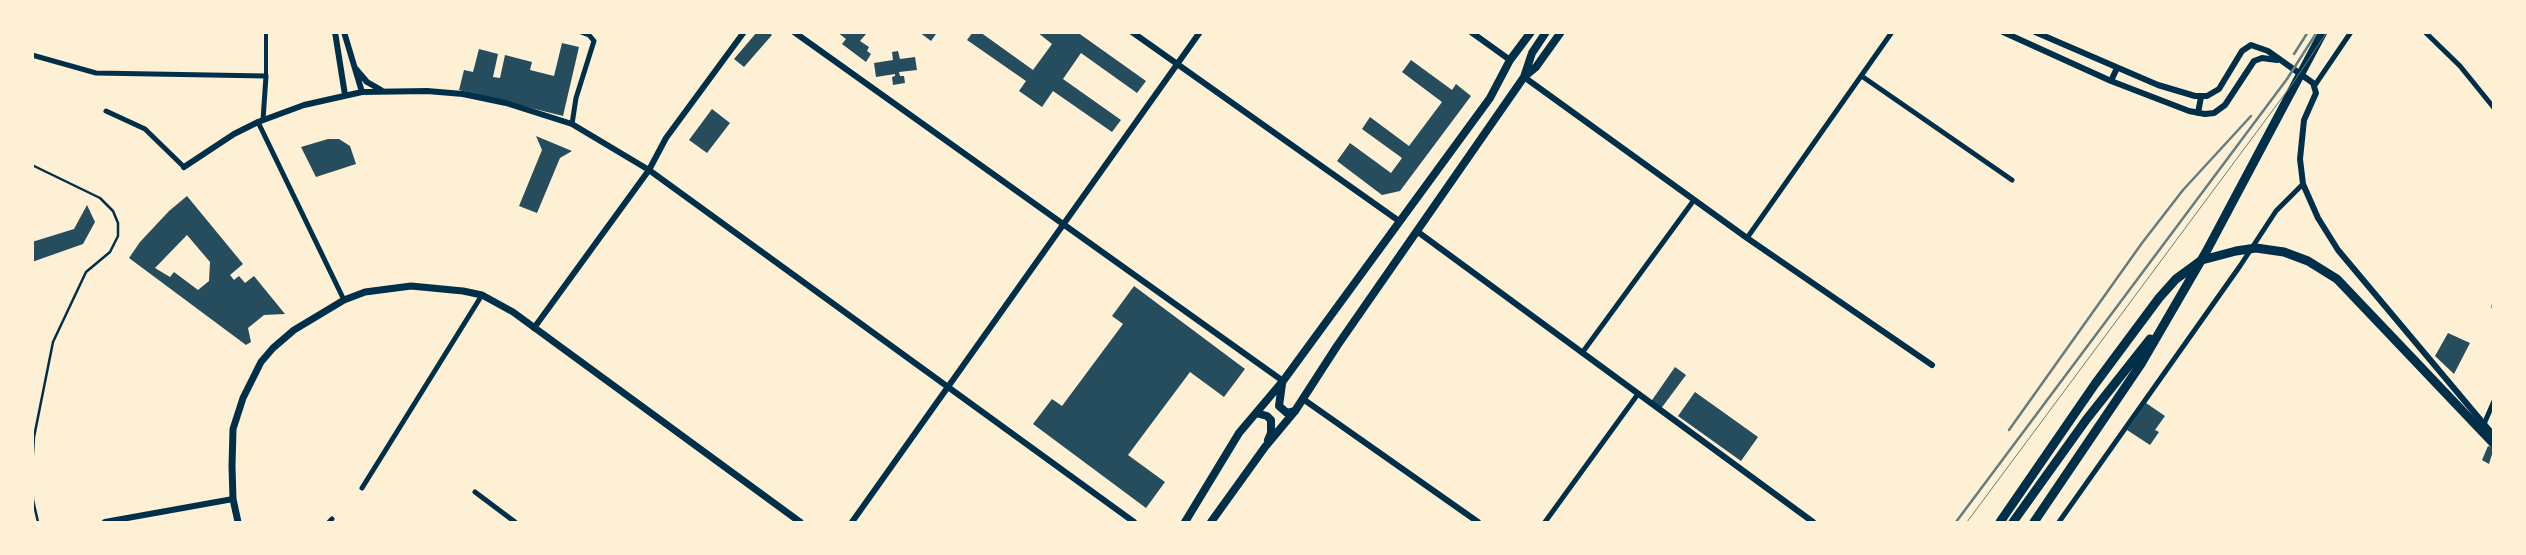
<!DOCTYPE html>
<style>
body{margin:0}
#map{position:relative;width:2526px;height:555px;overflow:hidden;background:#fdf0d5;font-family:"Exo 2",sans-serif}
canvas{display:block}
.frame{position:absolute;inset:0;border:34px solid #fdf0d5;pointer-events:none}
</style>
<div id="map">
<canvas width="2526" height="555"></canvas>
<div class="frame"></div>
</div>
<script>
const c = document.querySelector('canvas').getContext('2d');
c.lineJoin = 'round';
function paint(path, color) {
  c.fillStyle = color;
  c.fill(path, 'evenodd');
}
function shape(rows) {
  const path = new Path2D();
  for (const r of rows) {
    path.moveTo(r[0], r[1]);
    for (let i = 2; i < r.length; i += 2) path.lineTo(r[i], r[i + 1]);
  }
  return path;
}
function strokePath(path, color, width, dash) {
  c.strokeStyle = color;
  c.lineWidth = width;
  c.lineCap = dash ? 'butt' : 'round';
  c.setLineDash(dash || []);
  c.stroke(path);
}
const building = shape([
 [757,32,769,32,772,35,744,67,734,59],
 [837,32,866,34,860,41,869,47,867,51,871,54,866,62,842,44,846,39],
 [919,32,935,32,936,34,931,41],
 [973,32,980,32,1033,70,1052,44,1037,32,1077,32,1146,81,1137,93,1081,53,1063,79,1121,120,1112,132,1053,91,1042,107,1019,91,1026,81,967,40],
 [562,43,579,47,563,116,459,90,464,70,473,72,479,49,498,54,493,77,500,78,505,55,532,62,530,70,554,76],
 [898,51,900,59,915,57,917,70,899,72,900,76,904,76,905,83,893,85,892,77,895,76,895,74,876,77,874,63,893,60,892,52],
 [1411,60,1452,90,1456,84,1471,96,1400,191,1382,195,1337,161,1350,143,1391,173,1402,158,1362,129,1370,117,1409,146,1442,102,1402,72],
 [712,109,730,123,707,153,689,140],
 [536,136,572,151,560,158,537,213,519,206,542,150],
 [328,139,339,139,350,146,356,164,316,177,301,147],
 [187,196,243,264,230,275,234,280,239,276,245,283,254,276,285,314,264,315,248,328,251,342,246,345,129,258,140,242,169,211],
 [187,235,210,262,209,281,198,290,174,272,170,277,155,268],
 [87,205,95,222,83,244,32,262,32,242,74,229],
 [1134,286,1245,369,1224,397,1190,372,1128,455,1165,482,1146,508,1033,424,1052,399,1062,406,1123,324,1112,316],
 [2448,333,2470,343,2454,374,2435,356],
 [1675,367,1686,375,1660,410,1650,403],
 [1695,392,1758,437,1741,461,1678,416],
 [2146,403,2165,416,2155,430,2159,432,2150,445,2127,430],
 [2488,446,2494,448,2489,464,2482,460]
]);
const service = shape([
 [32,165,100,198,113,211,118,223,118,236,110,252,86,272,53,342,34,437,32,470],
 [32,473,33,500,38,522]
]);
const pedestrian = shape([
 [266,76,266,32]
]);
const minor = shape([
 [2425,32,2460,66,2494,108],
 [32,55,96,73,266,76,263,120],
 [1863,77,2012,180],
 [2315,85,2351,32],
 [106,111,145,129,184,167],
 [258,122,344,300],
 [572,124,576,98,594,41,589,35,581,32],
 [1747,238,1892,32],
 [2494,306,2494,307],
 [1582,353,1694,200],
 [2484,424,2494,401],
 [362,488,482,295],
 [475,492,515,522],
 [329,522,332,519],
 [1545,522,1638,394],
 [2059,522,2240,266,2276,211,2303,184]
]);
const tertiary = shape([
 [335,32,345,95],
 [344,32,362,92],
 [794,32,1283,381],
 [1132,32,1399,221],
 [1471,32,1510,60],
 [2003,32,2111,81,2189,111,2205,114,2214,113,2225,105,2254,61,2262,58,2277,60],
 [2035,32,2158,85,2195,96,2207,96,2219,89,2242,51,2251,45,2268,51,2313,83,2316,93,2304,120,2300,159,2303,184,2318,218,2338,250,2494,436],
 [355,68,367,82,381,90],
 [1524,77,1747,238,1932,365],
 [2111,81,2117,68],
 [2198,113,2201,97],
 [184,167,234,134,258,122,304,105,362,92,427,91,463,94,506,103,572,124,649,170,1134,522],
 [1418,232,1813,522],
 [534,328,649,170,666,138,744,32],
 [1303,399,1478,522],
 [105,522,233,499],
 [852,522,1200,32]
]);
const secondary = shape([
 [238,522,233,499,232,466,233,429,243,398,261,362,273,348,294,330,344,300,365,292,411,286,463,291,482,295,513,312,800,522]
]);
const primary = shape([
 [1524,77,1532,53,1546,32],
 [1282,384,1279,406,1287,413,1295,411],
 [1256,413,1267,416,1271,420,1271,433,1268,440],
 [1185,522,1239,433,1283,381,1490,98,1510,60,1531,32],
 [1211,522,1265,447,1295,411,1337,346,1524,77,1536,67,1561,32]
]);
const motorway = shape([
 [2000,522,2095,384,2159,298,2176,279,2202,260,2236,251,2256,248,2284,252,2308,261,2337,279,2494,444],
 [2013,522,2086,420,2150,339],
 [2034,522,2141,364,2206,252,2323,32]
]);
const tram = shape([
 [1967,522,2293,83,2327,32]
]);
const rail = shape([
 [2294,54,2308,32],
 [2009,430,2142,243,2183,190,2251,116],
 [1956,522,2287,79,2317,32]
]);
paint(building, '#264d5e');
strokePath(service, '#003049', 2.5);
strokePath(pedestrian, '#003049', 4);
strokePath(minor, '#003049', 5);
strokePath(tertiary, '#003049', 6);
strokePath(secondary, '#003049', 7);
strokePath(primary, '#003049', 8);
strokePath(motorway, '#003049', 9);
strokePath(tram, '#657d81', 1);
strokePath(rail, '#657d81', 2.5);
</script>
